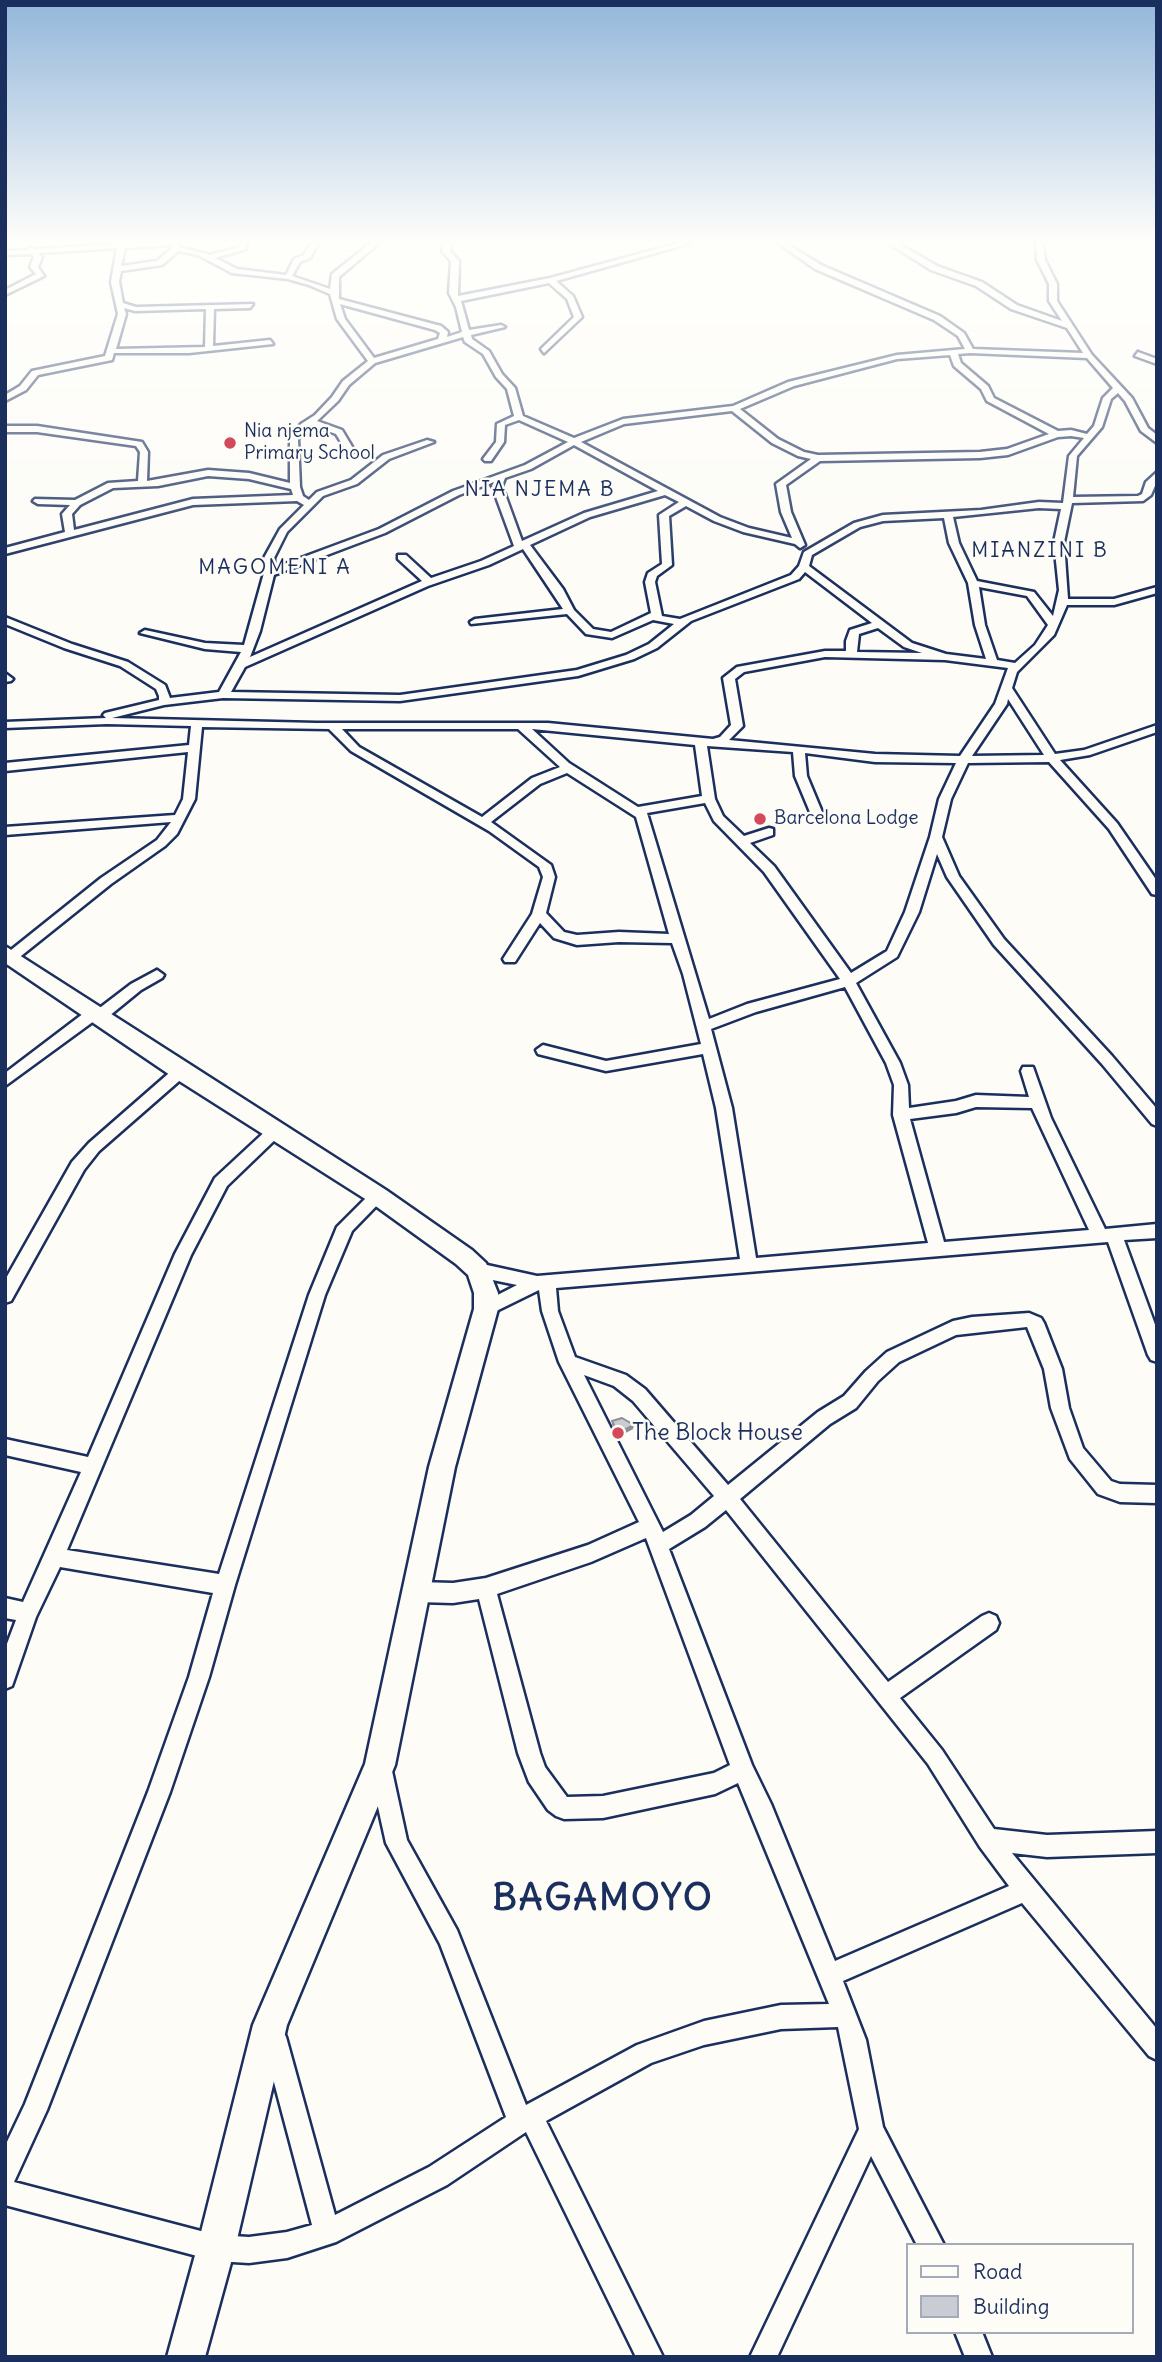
<!DOCTYPE html>
<style>
body{margin:0}
#map{position:relative;width:1162px;height:2362px;overflow:hidden;background:#fdfcf7;font-family:Delius,sans-serif}
canvas{display:block}
.frame{position:absolute;inset:0;border:7px solid #1b2f5e;pointer-events:none}
.legend{position:absolute;left:906px;top:2243px;width:228px;height:91px;box-sizing:border-box;background:#fdfcf7;border:2px solid #a3aaba;margin:0;padding:9px 12px;list-style:none;font-size:21px;color:#1b2f5e}
.legend li{display:flex;align-items:center;gap:14px;height:35px}
.legend b{width:35px;border:2px solid #a3aaba}
</style>
<div id="map">
<canvas width="1162" height="2362"></canvas>
<div class="frame"></div>
<ul class="legend">
<li><b style="height:9px;background:#fdfcf7"></b>Road</li>
<li><b style="height:19px;background:#c9ccd3"></b>Building</li>
</ul>
</div>
<script>
const c = document.querySelector('canvas').getContext('2d');
c.lineJoin = 'round';
function shape(rows) {
  const path = new Path2D();
  for (const r of rows) {
    path.moveTo(r[0], r[1]);
    for (let i = 2; i < r.length; i += 2) path.lineTo(r[i], r[i + 1]);
  }
  return path;
}
function strokePath(path, color, width, dash) {
  c.strokeStyle = color;
  c.lineWidth = width;
  c.lineCap = dash ? 'butt' : 'round';
  c.setLineDash(dash || []);
  c.stroke(path);
}
function paint(path, color) {
  c.fillStyle = color;
  c.fill(path, 'evenodd');
}
function label(font, color, halo, rows, align = 'center') {
  c.font = font + ' Delius,sans-serif';
  c.lineWidth = 5;
  c.setLineDash([]);
  c.textBaseline = 'middle';
  c.strokeStyle = halo;
  c.fillStyle = color;
  for (const [text, x, y, turn = 0] of rows) {
    c.save();
    c.translate(x, y);
    c.rotate((+turn || 0) * Math.PI / 180);
    c.textAlign = isNaN(turn) ? turn : align;
    if (halo) c.strokeText(text, 0, 0);
    c.fillText(text, 0, 0);
    c.restore();
  }
}
const street = shape([
 [134,243,178,243,179,247,210,255,240,247,241,243,247,243,246,249,215,258,237,269,286,275,294,259,304,255,311,243,318,243,310,258,300,262,292,276,330,289,332,274,371,243,379,243,339,277,339,299,441,326,448,332,447,337,462,332,456,307,449,293,451,261,442,251,444,243,451,243,450,251,459,261,458,296,550,278,679,243,691,243,556,281,573,296,582,317,544,353,541,349,574,317,567,299,549,283,461,301,469,330,501,325,505,327,471,335,472,339,489,351,502,374,515,388,523,416,574,438,623,419,733,406,788,382,897,355,965,349,958,336,934,320,815,269,778,243,785,243,821,265,940,316,964,333,973,349,1083,353,1067,328,1011,309,976,286,931,270,888,243,897,243,937,266,982,282,1017,305,1062,321,1049,301,1049,284,1037,260,1036,243,1043,243,1045,260,1057,284,1057,301,1092,355,1132,398,1148,428,1157,435,1157,443,1141,431,1125,401,1118,393,1111,399,1102,427,1077,456,1073,497,1138,496,1142,494,1146,482,1157,472,1157,481,1151,495,1143,501,1072,503,1064,542,1068,599,1114,599,1157,587,1157,593,1114,605,1067,605,1054,635,1017,672,1012,688,1055,754,1084,750,1157,725,1157,732,1090,755,1060,760,1117,823,1157,881,1157,895,1152,894,1109,829,1049,762,968,763,951,799,942,837,959,876,1004,939,1112,1056,1157,1109,1157,1126,1152,1124,1102,1064,994,945,947,877,937,854,919,912,897,957,856,983,900,1063,908,1085,909,1108,956,1101,976,1095,1029,1097,1021,1071,1023,1067,1033,1067,1051,1118,1105,1229,1157,1224,1157,1238,1124,1240,1157,1330,1157,1362,1151,1360,1148,1355,1108,1242,556,1288,558,1311,575,1357,626,1375,645,1389,728,1485,818,1412,844,1396,866,1371,887,1352,953,1321,972,1317,1029,1313,1041,1318,1044,1323,1062,1369,1069,1408,1083,1448,1111,1481,1120,1484,1157,1485,1157,1503,1120,1502,1098,1494,1070,1459,1051,1408,1044,1369,1027,1327,956,1335,899,1362,878,1381,856,1408,830,1424,740,1499,888,1682,982,1616,989,1613,996,1616,999,1623,996,1630,900,1698,942,1750,994,1829,1047,1835,1157,1831,1157,1853,1047,1857,1012,1853,1157,2029,1157,2060,1149,2056,1022,1903,843,1981,866,2040,883,2127,944,2245,917,2245,871,2156,777,2357,750,2357,859,2129,838,2027,781,2029,704,2045,651,2063,546,2121,663,2357,636,2357,526,2132,447,2185,336,2242,287,2258,249,2263,216,2261,5,2205,5,2146,25,2104,148,1792,189,1677,213,1593,60,1567,36,1617,12,1686,5,1689,5,1649,16,1620,5,1618,5,1598,23,1602,81,1472,5,1455,5,1439,88,1457,175,1254,215,1178,270,1127,275,1125,280,1127,283,1131,280,1135,227,1186,191,1255,67,1550,219,1574,309,1295,337,1227,372,1192,384,1192,386,1196,352,1231,325,1295,235,1585,209,1677,170,1792,47,2110,14,2182,216,2235,249,2237,287,2232,312,2225,262,2037,266,2029,274,2025,282,2029,286,2037,335,2215,429,2167,506,2117,440,1944,386,1843,370,1771,373,1763,381,1760,389,1763,392,1771,407,1840,457,1930,526,2105,637,2045,704,2021,781,2005,829,2004,738,1783,715,1794,603,1818,564,1819,556,1816,548,1810,529,1782,518,1753,479,1599,453,1603,418,1602,411,1599,408,1592,411,1585,418,1582,453,1583,486,1578,588,1545,639,1522,559,1362,542,1311,539,1290,486,1316,480,1314,478,1309,480,1304,517,1285,478,1277,472,1275,470,1270,472,1265,478,1263,537,1276,740,1259,716,1108,703,1054,606,1071,538,1054,536,1050,543,1045,606,1061,701,1044,683,974,672,943,619,942,577,945,554,938,540,923,515,962,505,962,503,959,532,914,543,877,539,867,489,831,351,751,329,729,202,727,195,799,177,834,165,846,111,884,16,960,11,962,5,959,6,954,101,878,157,840,171,822,5,835,5,827,175,815,183,799,188,752,5,771,5,763,189,745,191,726,107,724,5,728,5,722,106,718,103,715,105,713,159,700,159,696,156,689,120,666,64,648,5,624,5,617,72,644,128,662,165,685,170,698,219,692,241,652,205,649,140,633,145,630,205,643,244,645,264,573,264,558,280,529,304,505,297,501,193,505,5,554,5,548,65,532,62,514,70,505,38,504,33,501,35,499,75,500,108,483,138,481,140,452,136,446,37,432,5,432,5,426,37,426,142,442,148,452,147,481,208,470,249,473,290,483,290,439,301,424,315,415,332,397,343,381,368,361,337,319,330,294,309,285,288,279,232,273,198,255,178,251,162,265,121,271,119,282,123,303,136,307,253,304,250,308,214,309,213,346,270,340,273,344,189,353,114,353,112,360,38,375,26,390,5,401,5,395,20,386,32,371,105,356,118,314,111,282,117,248,38,253,42,257,38,267,44,276,5,295,5,290,36,274,30,267,34,257,31,254,5,255,5,251,27,250,30,247,34,249,134,243],
 [172,245,172,248,157,261,121,266,125,248,172,245],
 [340,304,435,330,440,333,438,339,374,358,345,319,340,304],
 [124,308,135,311,206,309,205,347,116,349,126,314,124,308],
 [463,337,465,342,483,354,496,377,507,389,514,416,497,424,496,442,483,459,485,461,491,461,504,442,505,425,519,420,568,442,525,465,453,491,379,529,274,568,274,558,287,532,323,496,357,484,389,459,434,442,427,440,383,455,351,480,317,492,309,500,303,496,300,487,298,439,307,428,311,425,336,434,347,452,353,452,354,450,342,430,317,421,338,401,349,385,375,363,463,337],
 [970,353,1087,358,1113,388,1103,398,1094,426,1087,434,1071,430,1058,431,994,398,988,386,961,363,958,354,970,353],
 [950,355,954,366,981,389,987,401,1049,434,1007,449,980,452,818,455,804,452,778,439,740,409,794,386,897,359,950,355],
 [732,411,772,443,798,456,811,459,776,484,781,512,792,538,749,528,720,517,581,442,624,424,732,411],
 [1071,436,1084,438,1069,456,1063,503,1039,502,981,510,883,515,854,523,804,552,799,566,791,575,680,619,662,616,655,582,657,576,672,565,669,516,686,506,714,521,743,532,795,544,800,548,805,545,791,512,786,485,820,461,980,458,1008,455,1058,437,1071,436],
 [574,445,658,491,584,513,522,541,502,486,505,478,531,469,574,445],
 [208,476,249,479,291,489,293,495,193,499,74,530,72,514,80,505,113,488,158,486,208,476],
 [494,482,492,486,514,546,481,561,431,578,406,555,398,555,398,559,422,581,250,657,260,631,274,575,385,533,459,495,494,482],
 [665,495,679,502,659,515,662,564,648,573,645,582,651,613,611,632,593,629,574,610,563,589,530,545,590,517,665,495],
 [1039,508,1061,509,1054,542,1059,590,1053,616,1034,592,977,581,959,543,953,517,1039,508],
 [944,518,949,543,968,583,975,625,986,659,946,654,912,643,809,566,812,555,860,527,883,521,944,518],
 [523,549,563,609,475,619,470,622,471,624,567,614,586,634,612,638,653,620,674,624,649,644,626,655,577,670,400,695,231,692,245,667,428,586,489,565,523,549],
 [805,572,872,623,850,630,846,641,846,651,825,651,737,667,723,678,731,725,720,737,713,739,548,723,316,723,112,718,164,705,223,698,400,701,578,676,634,659,657,648,691,621,799,579,805,572],
 [979,587,1027,596,1048,625,1035,645,1015,663,997,660,985,625,979,587],
 [878,628,904,647,922,653,857,652,859,634,878,628],
 [825,657,945,660,1008,668,995,704,960,756,875,754,729,740,743,726,735,679,744,672,825,657],
 [1008,699,1044,755,972,756,1007,704,1008,699],
 [342,729,518,729,560,767,532,778,482,817,359,747,342,729],
 [532,729,695,745,702,796,638,807,569,763,532,729],
 [707,746,793,752,795,776,810,812,816,816,822,812,807,776,805,753,875,762,956,763,939,799,930,837,905,912,887,951,851,973,774,866,750,843,773,835,773,829,769,828,744,836,723,816,715,799,707,746],
 [567,773,636,817,669,934,619,932,577,935,564,932,546,913,555,877,551,865,491,822,540,784,567,773],
 [705,803,714,821,764,872,840,979,747,1004,709,1019,647,813,705,803],
 [845,987,886,1063,894,1085,893,1115,928,1243,756,1258,732,1108,711,1029,756,1012,845,987],
 [976,1107,1032,1108,1089,1230,944,1242,910,1119,956,1113,976,1107],
 [584,1375,614,1386,633,1401,714,1496,691,1515,663,1532,584,1375],
 [726,1510,928,1764,980,1847,1009,1886,835,1961,771,1804,752,1765,669,1549,705,1527,726,1510],
 [646,1538,730,1765,714,1773,603,1796,567,1797,545,1767,540,1753,497,1594,591,1562,646,1538],
 [1138,352,1157,359,1157,364,1135,356,1138,352],
 [5,673,13,679,11,681,5,682,5,673],
 [157,970,164,975,162,978,141,990,103,1021,94,1021,5,1086,5,1073,88,1010,97,1010,131,984,157,970],
 [181,1066,186,1067,188,1071,186,1075,99,1151,84,1170,11,1301,5,1303,5,1280,72,1162,89,1143,176,1067,181,1066],
 [955,2332,982,2332,992,2357,965,2357,955,2332]
]);
const secondary = shape([
 [5,946,386,1190,472,1250,486,1263,498,1293,498,1309,455,1467,395,1765,287,2025,235,2248,205,2357,167,2357,197,2248,253,2025,365,1764,429,1467,474,1309,474,1293,468,1275,456,1264,370,1202,173,1077,5,963,5,946]
]);
const wall = shape([
 [612,1421,633,1429,618,1437,612,1425]
]);
const shadedWall = shape([
 [634,1425,633,1429,618,1437,618,1433]
]);
const building = shape([
 [622,1418,634,1425,618,1433,612,1421,622,1418]
]);
const markers = [
 [230,443,7,"#d1495b"],
 [760,819,7,"#d1495b"],
 [618,1433,7,"#d1495b"]
];
const farPoinames = [
 ["Nia njema",244,432],
 ["Primary School",244,454],
 ["Barcelona Lodge",774,819]
];
const farQuarternames = [
 ["NIA NJEMA B",540,490],
 ["MIANZINI B",1040,551],
 ["MAGOMENI A",275,568]
];
const poiNames = [
 ["The Block House",632,1433]
];
const nearDistrictnames = [
 ["BAGAMOYO",603,1899]
];
strokePath(street, '#1b2f5e', 5);
strokePath(secondary, '#1b2f5e', 5);
paint(street, '#fdfcf7');
paint(secondary, '#fdfcf7');
paint(wall, '#adafb5');
paint(shadedWall, '#8d8f94');
paint(building, '#c9ccd3');
strokePath(building, '#8d8f94', 2);
const sky = c.createLinearGradient(0, 0, 0, 574);
sky.addColorStop(0, '#93b6da');
sky.addColorStop(0.42, '#fefefb');
sky.addColorStop(1, '#fefefb00');
c.fillStyle = sky;
c.fillRect(0, 0, 1162, 574);
for (const [x, y, r, color] of markers) {
  const dot = new Path2D();
  dot.arc(x, y, r, 0, 2 * Math.PI);
  c.fillStyle = color;
  c.fill(dot);
  strokePath(dot, '#fdfcf7', 2.5);
}
label('19px', '#1b2f5e', '#fdfcf7', farPoinames, 'left');
c.letterSpacing = '2px';
label('21px', '#1b2f5e', '#fdfcf7', farQuarternames);
c.letterSpacing = '0px';
label('23px', '#1b2f5e', '#fdfcf7', poiNames, 'left');
c.letterSpacing = '2px';
label('bold 37px', '#1b2f5e', '#fdfcf7', nearDistrictnames);
c.letterSpacing = '0px';
</script>
